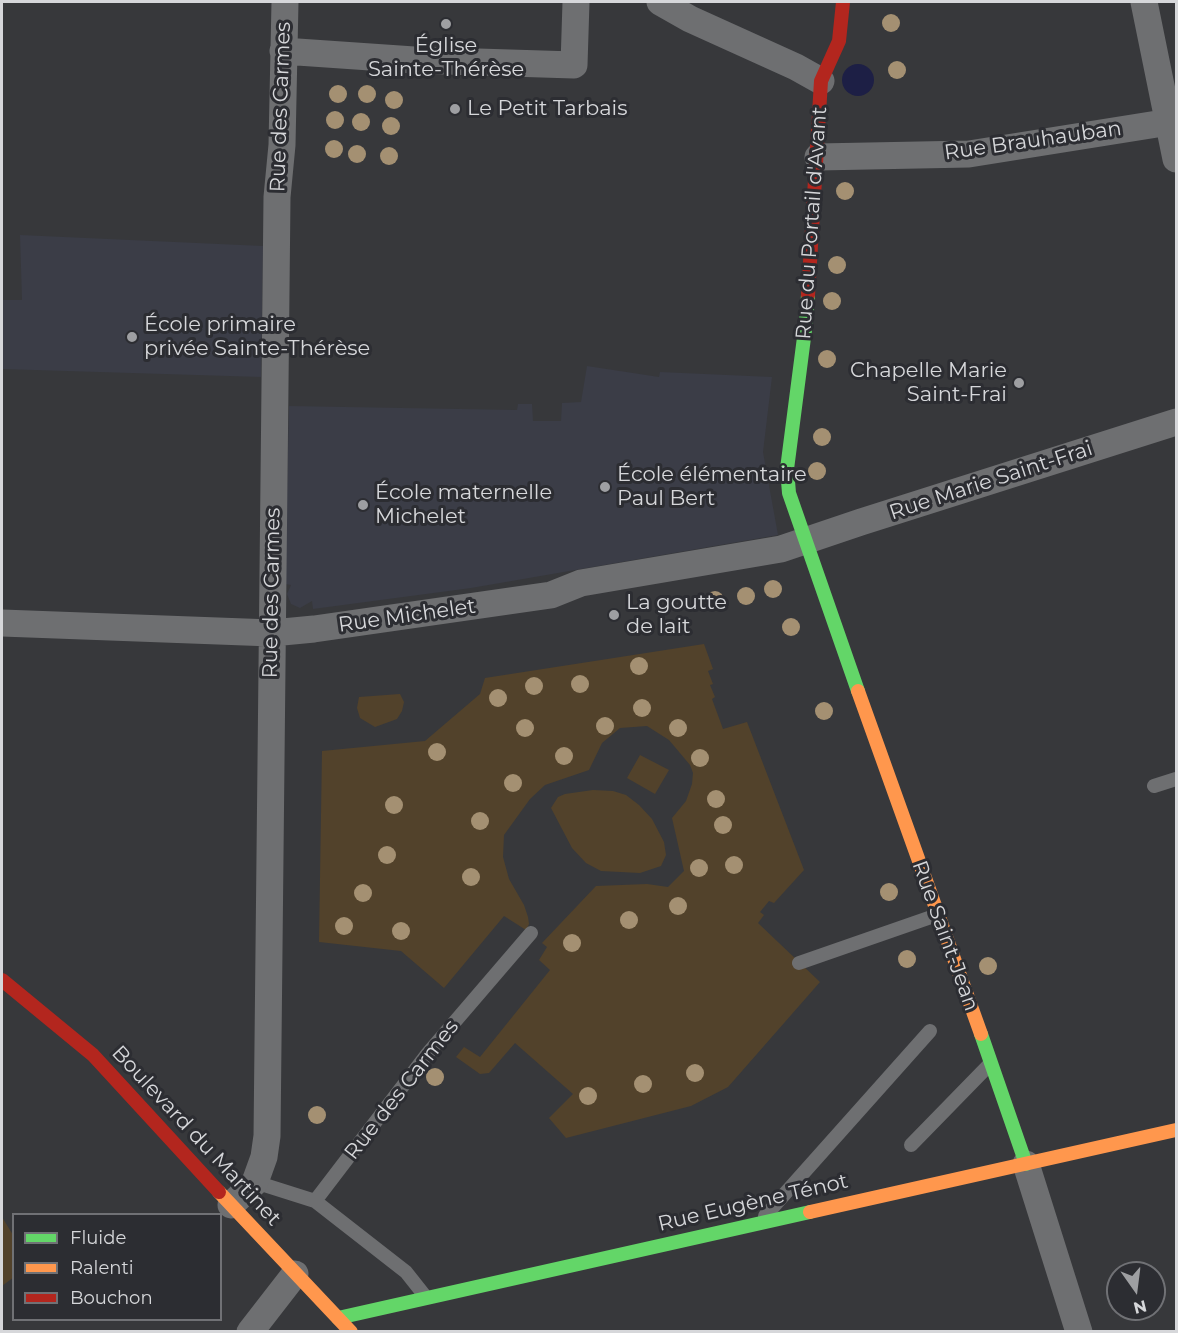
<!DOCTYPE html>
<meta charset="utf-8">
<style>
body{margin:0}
#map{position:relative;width:1178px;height:1333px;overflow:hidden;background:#37383b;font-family:Montserrat,sans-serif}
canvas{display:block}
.frame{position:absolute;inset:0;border:3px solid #d6d7da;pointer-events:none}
.legend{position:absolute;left:12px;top:1213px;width:210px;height:108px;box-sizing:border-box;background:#2c2d32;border:2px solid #707175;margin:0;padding:8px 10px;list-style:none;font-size:18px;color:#d6d7da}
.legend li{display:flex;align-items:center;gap:12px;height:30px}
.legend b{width:30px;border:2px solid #707175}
.north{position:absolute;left:1106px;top:1261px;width:60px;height:60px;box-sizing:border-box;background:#2c2d32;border:2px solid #707175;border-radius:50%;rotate:166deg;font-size:16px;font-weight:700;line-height:24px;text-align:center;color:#d6d7da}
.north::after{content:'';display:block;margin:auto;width:21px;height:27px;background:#9e9fa2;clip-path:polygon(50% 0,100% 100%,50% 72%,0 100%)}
</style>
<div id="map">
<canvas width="1178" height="1333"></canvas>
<div class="frame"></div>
<ul class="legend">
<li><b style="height:8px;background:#63d668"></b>Fluide</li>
<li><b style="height:8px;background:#ff974d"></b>Ralenti</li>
<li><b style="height:8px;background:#b3261e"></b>Bouchon</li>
</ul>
<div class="north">N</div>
</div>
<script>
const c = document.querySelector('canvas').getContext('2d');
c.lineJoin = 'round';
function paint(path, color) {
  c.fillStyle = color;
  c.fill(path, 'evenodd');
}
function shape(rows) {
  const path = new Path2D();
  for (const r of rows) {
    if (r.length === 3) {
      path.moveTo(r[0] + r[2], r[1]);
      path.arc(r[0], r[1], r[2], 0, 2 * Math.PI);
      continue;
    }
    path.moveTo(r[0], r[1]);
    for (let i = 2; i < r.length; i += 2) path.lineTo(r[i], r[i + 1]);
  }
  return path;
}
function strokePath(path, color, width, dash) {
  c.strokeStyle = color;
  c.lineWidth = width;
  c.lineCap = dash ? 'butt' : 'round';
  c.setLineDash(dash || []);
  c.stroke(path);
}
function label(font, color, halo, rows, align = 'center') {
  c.font = font + ' Montserrat,sans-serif';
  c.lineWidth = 6;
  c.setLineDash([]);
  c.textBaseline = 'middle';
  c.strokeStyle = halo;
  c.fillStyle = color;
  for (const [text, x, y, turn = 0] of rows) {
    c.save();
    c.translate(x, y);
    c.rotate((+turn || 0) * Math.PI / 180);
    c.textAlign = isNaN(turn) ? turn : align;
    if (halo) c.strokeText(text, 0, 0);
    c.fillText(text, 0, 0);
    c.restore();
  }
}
const built = shape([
 [20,235,263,246,261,377,2,369,2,300,22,300],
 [587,366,659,377,660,372,772,377,763,452,778,535,471,588,313,609,312,601,300,608,291,604,287,594,291,585,285,584,289,406,517,410,518,404,532,404,533,421,561,421,562,403,581,402]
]);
const green = shape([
 [704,644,713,669,708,671,713,684,710,685,715,697,712,699,723,729,747,722,804,870,774,903,769,901,760,912,764,915,758,923,820,982,728,1087,691,1106,566,1138,549,1118,573,1094,515,1043,489,1073,480,1074,456,1057,464,1047,480,1057,550,970,539,960,547,947,542,943,596,886,647,884,668,887,684,871,672,818,686,801,692,784,693,773,690,765,669,740,647,726,620,728,602,743,589,770,545,785,530,799,504,835,503,857,509,879,524,905,528,917,529,924,526,930,504,916,444,988,401,951,319,942,322,751,425,741,480,694,485,678],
 [400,694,404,702,402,711,397,719,375,727,360,718,357,708,359,697],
 [640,755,669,770,655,794,627,778],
 [593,790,613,791,626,795,639,805,652,819,664,842,666,855,661,866,640,873,601,871,586,863,572,848,551,808,558,797,565,794],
 [2,1217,13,1235,14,1277,2,1286]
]);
const water = shape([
 [858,80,16]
]);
const lane = shape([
 [1154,786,1176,779],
 [799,963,937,915],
 [911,1145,990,1064],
 [255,1182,315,1201,406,1272,425,1296],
 [315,1201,428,1053,531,933],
 [765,1216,930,1031]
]);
const street = shape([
 [660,2,690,19,796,67,821,81],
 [1144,2,1176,159],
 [283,51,414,60,574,65,576,2],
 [818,157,969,154,1176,121],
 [2,623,272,633,314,629,551,595,581,583,781,549,861,522,1176,422],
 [1026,1164,1079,1332],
 [231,1205,255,1182,264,1157,267,1136,277,197,282,145,285,2],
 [250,1332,295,1274]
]);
const fast = shape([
 [808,295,806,322,787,469,789,493,858,691],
 [981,1034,1026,1164],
 [338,1318,810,1212]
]);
const slow = shape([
 [858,691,981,1034],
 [219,1192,351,1332],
 [810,1212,1176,1130]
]);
const jam = shape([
 [808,295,821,81,839,41,843,2],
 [2,980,93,1055,219,1192]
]);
const trees = [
 [891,23],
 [897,70],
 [338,94],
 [367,94],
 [394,100],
 [335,120],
 [361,122],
 [391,126],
 [334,149],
 [357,154],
 [389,156],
 [845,191],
 [837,265],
 [832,301],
 [827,359],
 [822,437],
 [817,471],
 [773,589],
 [746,596],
 [715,600],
 [791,627],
 [639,666],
 [580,684],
 [534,686],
 [498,698],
 [642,708],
 [824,711],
 [605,726],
 [525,728],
 [678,728],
 [437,752],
 [564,756],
 [700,758],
 [513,783],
 [716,799],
 [394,805],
 [480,821],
 [723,825],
 [387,855],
 [734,865],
 [699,868],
 [471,877],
 [889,892],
 [363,893],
 [678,906],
 [629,920],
 [344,926],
 [401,931],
 [572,943],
 [907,959],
 [988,966],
 [695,1073],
 [435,1077],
 [643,1084],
 [588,1096],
 [317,1115]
];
const markers = [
 [446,24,6,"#9e9fa2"],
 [455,109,6,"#9e9fa2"],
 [132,337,6,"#9e9fa2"],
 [1019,383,6,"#9e9fa2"],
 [605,487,6,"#9e9fa2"],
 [363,505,6,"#9e9fa2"],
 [614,615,6,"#9e9fa2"]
];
const poiNames = [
 ["Église",446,46,"center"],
 ["Sainte-Thérèse",446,70,"center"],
 ["Le Petit Tarbais",467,109],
 ["École primaire",144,325],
 ["privée Sainte-Thérèse",144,349],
 ["Chapelle Marie",1007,371,"right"],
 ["Saint-Frai",1007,395,"right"],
 ["École élémentaire",617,475],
 ["Paul Bert",617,499],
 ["École maternelle",375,493],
 ["Michelet",375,517],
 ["La goutte",626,603],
 ["de lait",626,627]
];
const streetNames = [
 ["Rue des Carmes",281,107,-88],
 ["Rue Brauhauban",1033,141,-8],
 ["Rue du Portail d'Avant",812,223,-86],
 ["Rue Marie Saint-Frai",991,481,-18],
 ["Rue des Carmes",272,593,-89],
 ["Rue Michelet",407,616,-8],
 ["Rue Saint-Jean",945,936,70],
 ["Rue des Carmes",402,1090,-52],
 ["Boulevard du Martinet",196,1136,47],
 ["Rue Eugène Ténot",753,1203,-13]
];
paint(built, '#3b3d47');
paint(green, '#52422b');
paint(water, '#1d1f45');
strokePath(lane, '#6e6f71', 14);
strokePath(street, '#6e6f71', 27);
strokePath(fast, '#63d668', 14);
strokePath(slow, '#ff974d', 14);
strokePath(jam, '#b3261e', 14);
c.fillStyle = '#a49072';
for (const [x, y] of trees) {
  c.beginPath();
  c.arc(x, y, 9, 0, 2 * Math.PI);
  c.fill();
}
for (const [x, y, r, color] of markers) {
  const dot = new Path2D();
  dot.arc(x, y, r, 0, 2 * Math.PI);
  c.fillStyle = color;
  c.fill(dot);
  strokePath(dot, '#2c2d32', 2);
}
label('21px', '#d6d7da', '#2c2d32', poiNames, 'left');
label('21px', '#d6d7da', '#2c2d32', streetNames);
</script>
